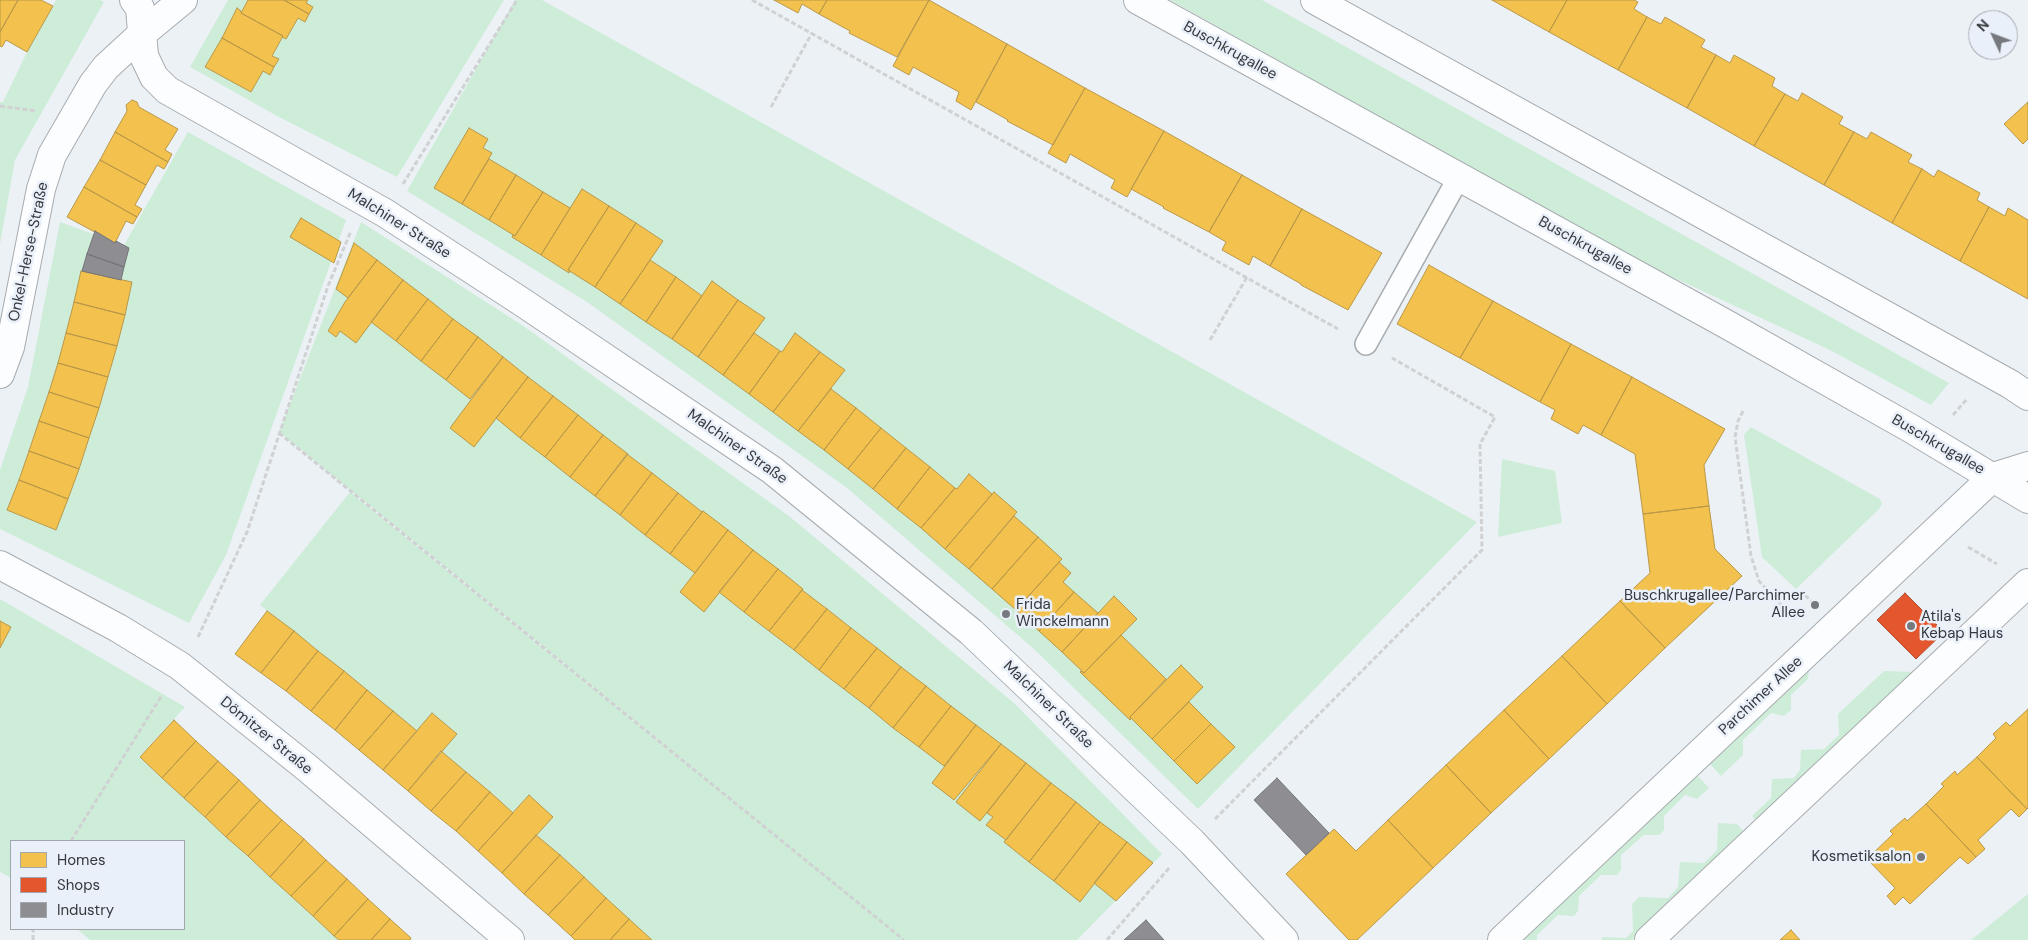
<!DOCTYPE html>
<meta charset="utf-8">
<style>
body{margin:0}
#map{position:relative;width:2028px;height:940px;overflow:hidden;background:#ecf1f6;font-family:"DM Sans",sans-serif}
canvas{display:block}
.legend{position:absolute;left:10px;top:840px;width:175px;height:90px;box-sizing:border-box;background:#e9f0f9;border:1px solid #a1a7ad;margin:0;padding:6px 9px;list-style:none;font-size:15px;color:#36393c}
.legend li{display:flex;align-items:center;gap:10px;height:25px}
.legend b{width:25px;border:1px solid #a1a7ad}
.north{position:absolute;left:1968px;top:10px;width:50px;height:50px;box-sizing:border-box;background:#e9f0f9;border:1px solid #a1a7ad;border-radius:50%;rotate:313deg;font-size:14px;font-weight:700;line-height:20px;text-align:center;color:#36393c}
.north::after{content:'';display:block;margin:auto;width:18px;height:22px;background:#76797d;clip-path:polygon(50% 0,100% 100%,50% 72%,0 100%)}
</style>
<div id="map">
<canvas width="2028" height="940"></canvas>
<ul class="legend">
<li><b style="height:14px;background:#f2c14e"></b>Homes</li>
<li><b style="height:14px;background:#e4572e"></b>Shops</li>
<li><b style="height:14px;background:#8d8d92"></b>Industry</li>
</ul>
<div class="north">N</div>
</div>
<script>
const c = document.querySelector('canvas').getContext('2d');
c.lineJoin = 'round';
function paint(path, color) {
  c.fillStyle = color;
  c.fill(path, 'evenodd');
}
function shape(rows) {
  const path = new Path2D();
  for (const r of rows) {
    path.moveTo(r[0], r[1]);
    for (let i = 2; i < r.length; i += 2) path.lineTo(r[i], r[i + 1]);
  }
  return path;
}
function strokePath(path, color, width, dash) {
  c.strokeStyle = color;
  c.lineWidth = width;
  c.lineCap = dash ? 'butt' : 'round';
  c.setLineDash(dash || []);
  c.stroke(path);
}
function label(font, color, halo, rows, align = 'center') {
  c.font = font + ' "DM Sans",sans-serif';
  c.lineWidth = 5;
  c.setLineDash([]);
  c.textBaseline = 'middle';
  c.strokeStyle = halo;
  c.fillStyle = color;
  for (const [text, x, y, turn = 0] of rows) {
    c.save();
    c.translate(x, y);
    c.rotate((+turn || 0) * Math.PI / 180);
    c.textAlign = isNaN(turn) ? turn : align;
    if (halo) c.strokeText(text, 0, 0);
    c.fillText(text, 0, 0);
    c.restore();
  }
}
const green = shape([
 [56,0,100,0,104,2,15,160,0,244,0,102,3,102,27,52],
 [228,0,504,0,397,177,277,116,190,67],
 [515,0,542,0,1477,522,1198,809,1034,649,847,488,587,302,407,191],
 [1170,0,1262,0,1949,383,1931,405,1830,350,1640,262],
 [188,132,346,220,226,555,189,623,0,529,0,470,28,387,60,222,124,245],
 [361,222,522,325,789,516,1014,703,1162,854,1077,940,652,940,536,835,529,795,513,813,441,751,456,733,432,713,417,731,260,605,350,492,760,823,279,432],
 [1751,427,1880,499,1882,504,1879,509,1796,589,1762,557,1744,435],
 [1502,459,1555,471,1562,523,1498,537],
 [0,599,185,707,139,757,339,940,90,940,77,929,184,929,184,841,11,841,11,878,0,872],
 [1809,669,1808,679,1791,695,1791,710,1784,716,1771,713,1743,740,1743,755,1721,776,1709,763],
 [1884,671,1915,672,1757,822,1752,816,1771,798,1772,779,1794,778,1800,770,1801,750,1824,749,1839,735,1838,714],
 [1697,775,1709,788,1697,799,1685,795,1664,816,1664,830,1659,835,1644,835,1621,855,1621,870,1617,875,1601,875,1579,896,1578,911,1574,916,1558,915,1537,935,1537,940,1522,940],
 [1718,823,1737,824,1745,833,1632,940,1602,940,1602,937,1626,938,1633,931,1632,904,1639,897,1668,898,1678,887,1680,862,1704,863,1717,850],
 [2028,894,2028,940,1971,940]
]);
const homes = shape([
 [0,0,18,0,0,32,0,0],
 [18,0,41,0,53,6,27,52,6,40,2,47,0,46,0,32,18,0],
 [248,0,284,0,309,14,305,22,298,18,286,39,282,37,283,36,241,13,248,0],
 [284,0,308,0,306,3,313,7,309,14,284,0],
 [774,0,827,0,819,14,802,4,798,13,774,0],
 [827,0,929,0,897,57,849,33,850,31,819,14,827,0],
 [929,0,1007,44,971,110,956,101,959,92,913,67,909,75,893,66,929,0],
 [1492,0,1567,0,1549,32,1492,0],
 [1567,0,1634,0,1638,2,1634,9,1647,17,1618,70,1549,32,1567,0],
 [237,8,241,11,241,13,283,36,272,56,279,59,274,67,222,38,237,8],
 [1647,17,1661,24,1665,17,1705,40,1701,47,1716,55,1687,108,1618,70,1647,17],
 [222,38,274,67,270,75,263,71,251,92,205,67,222,38],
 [1007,44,1085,88,1053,145,1007,121,1008,120,976,102,1007,44],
 [1716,55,1730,63,1734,55,1775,78,1772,86,1785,94,1754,146,1687,108,1716,55],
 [1085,88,1164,131,1127,197,1111,188,1115,180,1070,154,1066,163,1048,153,1085,88],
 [1802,93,1843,117,1839,124,1854,132,1824,185,1754,146,1785,94,1798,101,1802,93],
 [132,100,137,102,139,107,178,129,165,150,172,154,168,162,115,132,127,111,126,105,132,100],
 [2028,102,2028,139,2023,144,2004,124,2028,102],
 [469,128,488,139,483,148,492,153,462,204,434,188,469,128],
 [1164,131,1242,175,1209,232,1163,208,1164,207,1131,189,1164,131],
 [115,132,168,162,164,169,157,165,146,185,100,160,115,132],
 [1854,132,1867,139,1871,132,1912,155,1908,162,1922,169,1892,223,1824,185,1854,132],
 [489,159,516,175,489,220,462,204,489,159],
 [100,160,146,185,135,205,142,209,137,217,84,187,100,160],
 [1922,169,1934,177,1938,170,1980,193,1977,200,1989,207,1960,261,1892,223,1922,169],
 [516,175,543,192,515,236,489,220,516,175],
 [1242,175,1302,209,1270,266,1253,256,1249,265,1222,250,1226,242,1209,232,1242,175],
 [84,187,137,217,133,224,126,221,115,243,67,217,84,187],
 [582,189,609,206,568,270,570,271,569,273,541,255,582,189],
 [543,192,570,208,541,255,512,237,513,235,515,236,543,192],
 [609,206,636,223,595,287,568,270,609,206],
 [1989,207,2005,216,2008,208,2028,220,2028,299,1960,261,1989,207],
 [1302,209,1382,253,1348,310,1301,285,1301,284,1270,266,1302,209],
 [301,218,341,242,334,263,290,237,301,218],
 [636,223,663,241,620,304,595,287,636,223],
 [354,243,377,260,348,298,336,289,354,243],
 [377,260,403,280,356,343,340,331,336,337,328,331,345,302,377,260],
 [650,260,676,277,646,322,620,304,650,260],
 [1429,265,1493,301,1460,358,1397,324,1429,265],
 [81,271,132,282,125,315,74,302,81,271],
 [676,277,702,296,672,339,646,322,676,277],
 [403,280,428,299,396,341,371,322,403,280],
 [712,281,738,300,698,357,672,339,712,281],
 [428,299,453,319,421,361,396,341,428,299],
 [738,300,765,318,723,375,698,357,738,300],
 [1493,301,1571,344,1540,402,1460,358,1493,301],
 [74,302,125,315,117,346,66,333,74,302],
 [453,319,478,337,446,380,421,361,453,319],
 [66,333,117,346,108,377,58,363,66,333],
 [754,333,780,351,749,394,723,375,754,333],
 [795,333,820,352,773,412,749,394,780,351,782,352,795,333],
 [478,337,503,357,470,399,446,380,478,337],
 [1571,344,1632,377,1601,435,1583,425,1578,434,1551,419,1555,410,1540,402,1571,344],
 [820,352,845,370,798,431,773,412,820,352],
 [503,357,528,377,474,447,450,428,503,357],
 [58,363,108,377,99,408,49,392,58,363],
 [528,377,553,396,520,438,496,418,528,377],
 [1632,377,1725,429,1704,465,1709,506,1643,514,1635,454,1601,435,1632,377],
 [831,389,856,408,824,450,798,431,831,389],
 [49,392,99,408,89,438,39,421,49,392],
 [553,396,578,415,545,457,520,438,553,396],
 [856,408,881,428,848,469,824,450,856,408],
 [578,415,603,435,570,477,545,457,578,415],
 [39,421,89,438,79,469,29,451,39,421],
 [881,428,906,448,873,489,848,469,881,428],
 [603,435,628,454,595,496,570,477,603,435],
 [906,448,930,467,897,509,873,489,906,448],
 [29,451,79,469,68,499,19,480,29,451],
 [627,454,652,473,620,515,595,496,627,454],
 [930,467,955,488,921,528,897,509,930,467],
 [652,473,678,493,645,535,620,515,652,473],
 [969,474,992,494,945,549,921,528,955,488,957,489,969,474],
 [19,480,68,499,56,530,7,510,19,480],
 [994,492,1017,512,969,569,945,549,994,492],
 [678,493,702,512,670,554,645,535,678,493],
 [1709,506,1715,549,1742,576,1665,648,1620,601,1650,573,1643,514,1709,506],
 [703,511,728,530,695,573,670,554,703,511],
 [1014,516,1038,537,992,589,969,569,1014,516],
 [728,530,753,550,704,612,680,592,728,530],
 [1038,537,1062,559,1016,610,992,589,1038,537],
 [753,550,778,569,744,612,719,592,753,550],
 [1059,562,1071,573,1063,582,1074,592,1039,631,1016,610,1059,562],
 [778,569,803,589,769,631,744,612,778,569],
 [802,590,827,609,794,650,769,631,802,590],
 [1074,592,1098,613,1062,652,1039,631,1074,592],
 [1114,596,1137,619,1084,673,1062,652,1114,596],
 [1620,601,1665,648,1607,704,1562,656,1620,601],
 [827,609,851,628,819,670,794,650,827,609],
 [267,611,294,631,261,673,235,654,267,611],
 [0,621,11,627,0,648,0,621],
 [851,628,877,648,844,689,819,670,851,628],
 [294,631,318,651,286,691,261,673,294,631],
 [1121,635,1166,679,1130,717,1131,719,1130,720,1080,672,1081,671,1084,673,1121,635],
 [877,648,901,667,869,708,844,689,877,648],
 [318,651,344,671,311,711,286,691,318,651],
 [1562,656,1607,704,1549,759,1504,710,1562,656],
 [1181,665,1203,687,1152,739,1130,717,1181,665],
 [901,667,926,686,893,728,869,708,901,667],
 [344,671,367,690,335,730,311,711,344,671],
 [926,686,951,706,919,747,893,728,926,686],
 [367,690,393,711,359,750,335,730,367,690],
 [1189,702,1211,724,1174,761,1152,739,1189,702],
 [951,706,976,725,944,766,919,747,951,706],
 [2028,709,2028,808,2027,809,1977,757,1996,738,1993,734,2006,722,2010,726,2028,709],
 [1504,710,1549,759,1491,813,1446,765,1504,710],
 [393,711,417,731,383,770,359,750,393,711],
 [432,713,457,734,408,791,383,770,432,713],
 [174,720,196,741,162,778,140,757,174,720],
 [1211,724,1235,747,1197,784,1174,761,1211,724],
 [976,725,1001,744,954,800,932,783,976,725],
 [196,741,218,761,184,798,162,778,196,741],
 [1001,744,1026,763,980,821,956,802,1001,744],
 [441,751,466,772,431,811,408,791,441,751],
 [1977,757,2027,809,2019,817,2011,809,1978,840,1985,849,1976,857,1926,804,1944,786,1941,784,1955,771,1957,775,1977,757],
 [218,761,239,780,205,817,184,798,218,761],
 [1026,763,1051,783,1006,840,986,825,993,817,987,813,1026,763],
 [1446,765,1491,813,1433,868,1388,820,1446,765],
 [466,772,490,792,456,831,431,811,466,772],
 [239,780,260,800,226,837,205,817,239,780],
 [1051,783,1076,802,1029,862,1004,842,1051,783],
 [490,792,513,813,478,851,456,831,490,792],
 [529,795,553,817,502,873,478,851,529,795],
 [260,800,282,820,248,856,226,837,260,800],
 [1076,802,1100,822,1054,881,1029,862,1076,802],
 [1926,804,1976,857,1968,864,1960,857,1910,904,1903,897,1895,905,1887,896,1895,888,1867,859,1893,834,1890,831,1905,818,1907,821,1926,804],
 [282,820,304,839,270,877,248,856,282,820],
 [1388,820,1433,868,1357,940,1349,940,1286,874,1334,829,1356,851,1388,820],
 [1100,822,1127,842,1080,902,1054,881,1100,822],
 [536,835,560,855,524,894,502,873,536,835],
 [304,839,326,860,291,896,270,877,304,839],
 [1127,842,1153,863,1116,901,1094,883,1127,842],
 [560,855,584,877,548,915,524,894,560,855],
 [326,860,347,879,313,916,291,896,326,860],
 [584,877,606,898,571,936,548,915,584,877],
 [347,879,368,899,334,936,313,916,347,879],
 [606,898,629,919,610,940,575,940,571,936,606,898],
 [368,899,390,919,371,940,339,940,334,936,368,899],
 [390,919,411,938,410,940,371,940,390,919],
 [629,919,652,940,610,940,629,919],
 [1791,930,1800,940,1780,940,1791,930]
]);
const shops = shape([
 [1905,593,1944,632,1916,659,1877,620,1905,593]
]);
const industry = shape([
 [95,231,115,243,116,241,129,248,124,267,87,254,95,231],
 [87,254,124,267,121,280,82,271,87,254],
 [1277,778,1329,833,1306,855,1254,800,1277,778],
 [1146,920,1164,940,1124,940,1146,920]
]);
const path = shape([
 [752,0,1338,329],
 [0,106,37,111],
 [771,107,812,33],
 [403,184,517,0],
 [1210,340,1247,277],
 [1743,411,1738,421,1735,437,1751,556,1759,581,1795,619],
 [1953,415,1967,399],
 [279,433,904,940],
 [1968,547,1997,564],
 [1805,595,1811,601],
 [198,637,247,532,328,286,351,231],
 [1215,819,1482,550,1480,444,1495,417,1392,358],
 [71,841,162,695],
 [33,940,33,929],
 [1107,940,1170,867]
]);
const service = shape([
 [1366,344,1459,177]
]);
const minor = shape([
 [134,0,140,8,144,56,154,77,167,90,385,213,522,302,772,470,971,632,1192,842,1284,940],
 [0,374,10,347,41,189,52,155,93,84,106,67,143,33,183,0],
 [1993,477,2028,466],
 [0,565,118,628,180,666,306,767,510,940]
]);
const tertiary = shape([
 [1502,940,1993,477],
 [1649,940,2028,583]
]);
const secondary = shape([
 [1138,0,1726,324,1910,428,2028,499],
 [1315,0,2010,384,2028,396]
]);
const markers = [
 [1815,605,5,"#76797d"],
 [1006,614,5,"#76797d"],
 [1911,626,5,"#76797d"],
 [1921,857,5,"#76797d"]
];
const streetNames = [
 ["Buschkrugallee",1230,51,29],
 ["Malchiner Straße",399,224,32],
 ["Buschkrugallee",1585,246,29],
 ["Onkel-Herse-Straße",29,252,-78],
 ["Buschkrugallee",1938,445,30],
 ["Malchiner Straße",737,447,35],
 ["Parchimer Allee",1761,696,-43],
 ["Malchiner Straße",1048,705,44],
 ["Dömitzer Straße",266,736,39]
];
const poiNames = [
 ["Buschkrugallee/Parchimer",1805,596],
 ["Allee",1805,613],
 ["Frida",1016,605,"left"],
 ["Winckelmann",1016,622,"left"],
 ["Atila's",1921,617,"left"],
 ["Kebap Haus",1921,634,"left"],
 ["Kosmetiksalon",1911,857]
];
paint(green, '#ceedd9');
paint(homes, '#f2c14e');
strokePath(homes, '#ba9849', 1);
paint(shops, '#e4572e');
strokePath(shops, '#b04e32', 1);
paint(industry, '#8d8d92');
strokePath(industry, '#737478', 1);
strokePath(service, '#a8acaf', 24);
strokePath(minor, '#a8acaf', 30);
strokePath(tertiary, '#a8acaf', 30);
strokePath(secondary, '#a8acaf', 30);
strokePath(path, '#d0d1d2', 3, [5, 2.5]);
strokePath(service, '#fcfdfe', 21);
strokePath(minor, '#fcfdfe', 28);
strokePath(tertiary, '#fcfdfe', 28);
strokePath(secondary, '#fcfdfe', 28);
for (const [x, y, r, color] of markers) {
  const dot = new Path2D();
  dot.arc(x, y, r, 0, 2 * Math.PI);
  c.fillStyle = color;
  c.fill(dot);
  strokePath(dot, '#e9f0f9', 2);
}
label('15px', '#36393c', '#e9f0f9', streetNames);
label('15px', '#36393c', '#e9f0f9', poiNames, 'right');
</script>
